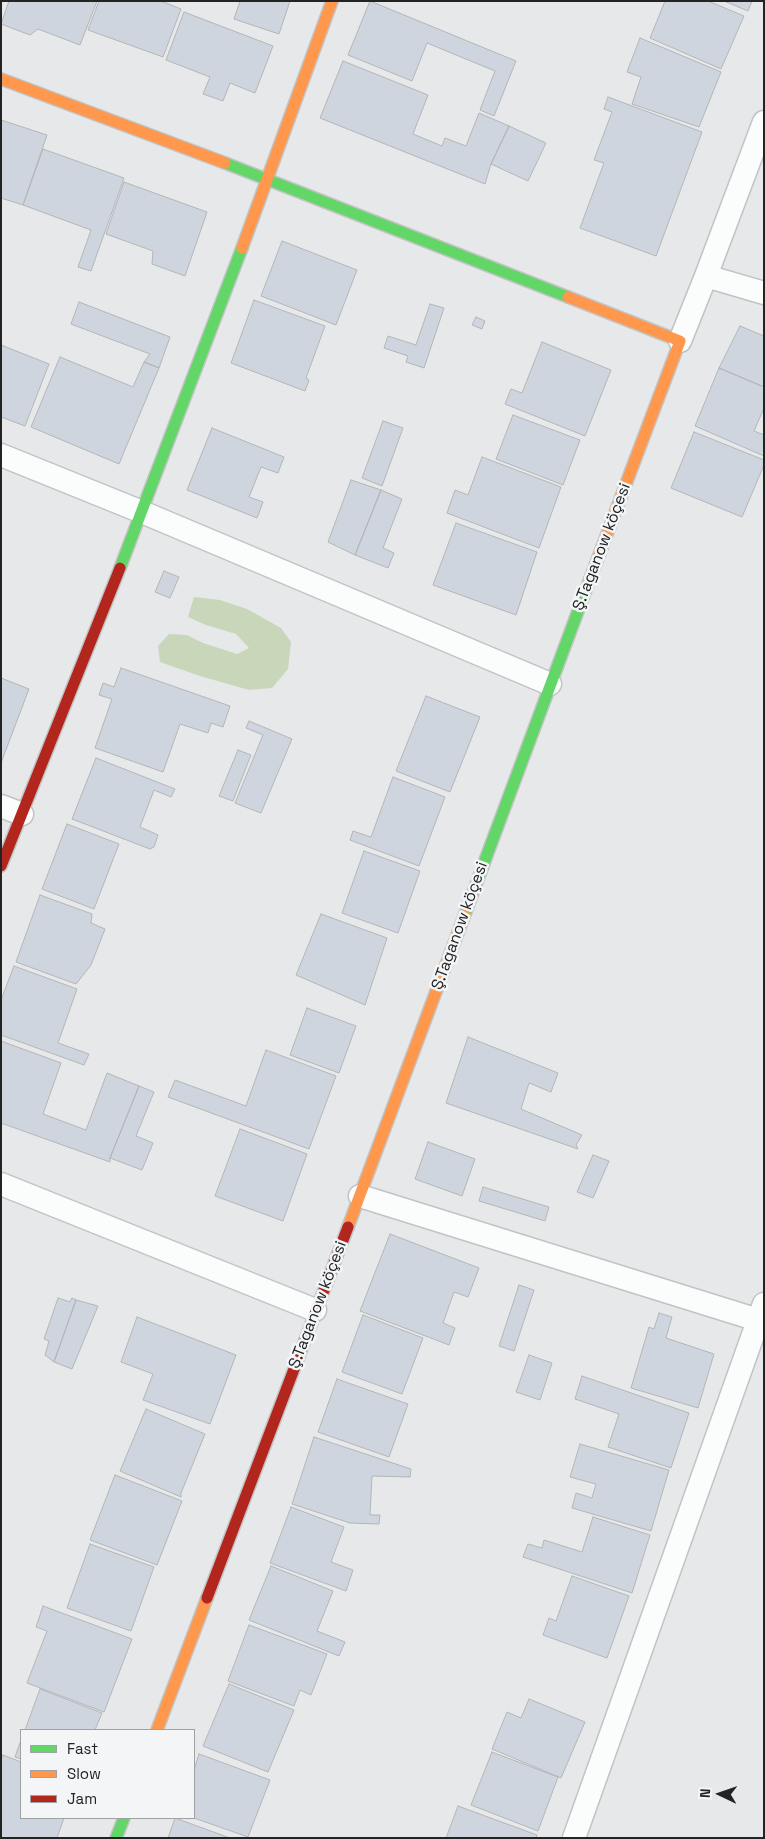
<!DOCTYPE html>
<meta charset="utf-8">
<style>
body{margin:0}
#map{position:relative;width:765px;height:1839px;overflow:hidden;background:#e7e8e9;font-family:"Space Grotesk",sans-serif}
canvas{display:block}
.frame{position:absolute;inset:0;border:2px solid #232324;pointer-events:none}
.legend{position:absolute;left:20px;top:1729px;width:175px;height:90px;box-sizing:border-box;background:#f3f5f7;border:1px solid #a0a1a3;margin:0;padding:6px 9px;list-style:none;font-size:15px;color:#232324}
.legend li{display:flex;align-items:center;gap:10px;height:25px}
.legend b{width:25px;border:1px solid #a0a1a3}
.north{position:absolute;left:695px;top:1769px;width:50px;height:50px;-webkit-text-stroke:4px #f3f5f7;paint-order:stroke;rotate:273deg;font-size:14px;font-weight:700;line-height:20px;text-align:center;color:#232324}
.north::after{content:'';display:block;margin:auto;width:18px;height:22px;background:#232324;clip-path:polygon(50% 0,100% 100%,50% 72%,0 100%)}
</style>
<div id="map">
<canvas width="765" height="1839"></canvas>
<div class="frame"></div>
<ul class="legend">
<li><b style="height:6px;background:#63d668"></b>Fast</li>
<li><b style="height:6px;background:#ff974d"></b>Slow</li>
<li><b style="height:6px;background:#b3261e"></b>Jam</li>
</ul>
<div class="north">N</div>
</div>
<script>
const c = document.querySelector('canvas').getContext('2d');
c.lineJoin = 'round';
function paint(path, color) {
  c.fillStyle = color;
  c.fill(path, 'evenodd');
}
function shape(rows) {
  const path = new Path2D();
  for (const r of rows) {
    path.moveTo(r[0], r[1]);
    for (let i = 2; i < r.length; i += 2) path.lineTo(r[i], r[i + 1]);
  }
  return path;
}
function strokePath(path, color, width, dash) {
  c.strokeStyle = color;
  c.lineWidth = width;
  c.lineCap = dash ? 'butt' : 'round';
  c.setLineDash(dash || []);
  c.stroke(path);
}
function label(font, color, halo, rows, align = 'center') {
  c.font = font + ' "Space Grotesk",sans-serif';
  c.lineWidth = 5;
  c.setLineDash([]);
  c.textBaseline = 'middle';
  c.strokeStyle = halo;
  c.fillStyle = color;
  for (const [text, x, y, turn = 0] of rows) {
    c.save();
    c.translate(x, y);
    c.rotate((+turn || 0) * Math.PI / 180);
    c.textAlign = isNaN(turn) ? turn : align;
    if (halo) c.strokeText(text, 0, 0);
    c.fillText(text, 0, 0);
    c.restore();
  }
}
const green = shape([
 [194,597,220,600,247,609,281,628,291,642,288,669,272,688,249,690,200,676,160,662,158,646,169,634,187,635,203,643,237,654,249,648,236,634,206,625,188,617]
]);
const building = shape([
 [9,1,97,1,80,45,38,29,30,35,1,24,9,1],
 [99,1,161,1,181,9,163,57,88,30,99,1],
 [240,1,290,1,279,34,234,19,240,1],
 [370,1,516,61,494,116,480,110,495,71,427,43,412,81,348,55,370,1],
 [665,1,708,1,744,16,721,69,650,38,665,1],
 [724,1,752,1,748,11,724,1],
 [184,12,273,46,255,93,230,83,223,101,203,94,210,77,166,60,184,12],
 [640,38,721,72,699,127,632,104,641,77,627,72,640,38],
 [343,61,428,95,413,134,442,146,445,138,466,146,479,113,509,126,491,164,485,184,320,118,343,61],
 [608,97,702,132,656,256,580,228,604,163,594,160,612,112,604,109,608,97],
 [1,120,47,135,23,205,1,198,1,120],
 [509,126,546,143,528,181,491,164,509,126],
 [43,149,124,178,91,271,78,267,91,230,23,205,43,149],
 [124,182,207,212,185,276,152,264,153,251,106,234,124,182],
 [282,241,357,270,336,325,261,296,282,241],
 [254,300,325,326,306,378,309,380,305,391,231,363,254,300],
 [79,302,170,337,159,368,144,362,150,354,71,324,79,302],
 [430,304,444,308,424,368,406,362,408,356,384,348,388,336,416,345,430,304],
 [476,317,485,321,482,329,472,325,476,317],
 [740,326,764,336,764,387,719,368,740,326],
 [542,342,611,370,585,436,505,404,511,389,522,393,542,342],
 [1,345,49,364,25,426,1,417,1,345],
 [60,357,133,387,144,362,159,368,119,464,31,427,60,357],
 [719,368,764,387,764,408,754,431,764,435,764,456,695,426,719,368],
 [513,415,580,440,563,485,496,459,513,415],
 [383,421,403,428,382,486,362,478,383,421],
 [212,428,284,457,278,473,261,467,249,497,263,502,257,518,187,490,212,428],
 [694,432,764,460,764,465,742,517,671,488,694,432],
 [482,457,561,487,539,548,447,513,455,490,468,495,482,457],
 [351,480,381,490,355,555,328,542,351,480],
 [381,490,402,499,383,548,394,553,388,568,355,555,381,490],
 [456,523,537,552,516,615,433,585,456,523],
 [164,571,179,577,170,598,155,592,164,571],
 [121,668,230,706,223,727,211,723,208,733,180,724,163,772,95,748,112,699,99,695,103,683,114,687,121,668],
 [1,678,29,689,1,763,1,678],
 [426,696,480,717,450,792,396,771,426,696],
 [249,721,292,739,261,813,235,803,263,735,246,728,249,721],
 [238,750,251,755,233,801,219,796,238,750],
 [96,758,175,789,171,797,154,790,140,827,158,835,154,847,150,849,72,819,96,758],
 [393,777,445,797,419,866,350,840,353,831,371,837,393,777],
 [67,824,119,844,94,909,42,889,67,824],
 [364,851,420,871,398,933,342,913,364,851],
 [40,895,92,914,91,923,105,929,91,965,76,984,16,962,40,895],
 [321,914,387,938,365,1005,296,975,321,914],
 [14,966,77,989,58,1043,89,1054,84,1065,1,1035,1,1000,14,966],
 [307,1008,356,1026,339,1073,290,1055,307,1008],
 [468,1037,558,1073,551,1092,529,1083,521,1109,582,1135,576,1145,578,1149,446,1103,468,1037],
 [1,1041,61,1063,43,1114,86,1130,107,1073,139,1086,110,1158,110,1162,1,1123,1,1041],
 [266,1050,336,1076,309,1149,168,1097,175,1080,246,1106,266,1050],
 [139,1086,154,1092,136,1136,153,1143,142,1170,110,1158,139,1086],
 [240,1129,307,1154,283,1221,215,1196,240,1129],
 [428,1142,475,1159,462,1196,415,1179,428,1142],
 [593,1155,609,1161,593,1198,577,1192,593,1155],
 [483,1187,549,1207,545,1221,479,1201,483,1187],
 [390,1234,479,1268,468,1297,454,1292,443,1323,455,1328,449,1345,360,1311,390,1234],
 [519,1285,534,1290,514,1351,499,1346,519,1285],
 [58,1298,70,1302,72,1298,76,1300,54,1362,45,1355,49,1341,44,1339,58,1298],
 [76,1300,98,1306,72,1369,54,1362,76,1300],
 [659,1313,672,1317,666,1338,714,1354,698,1408,631,1388,649,1327,654,1329,659,1313],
 [363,1315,423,1338,402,1394,342,1372,363,1315],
 [137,1317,236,1355,210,1424,143,1400,153,1374,121,1362,137,1317],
 [529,1355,552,1363,540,1400,516,1392,529,1355],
 [582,1376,689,1413,671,1468,608,1447,619,1414,575,1399,582,1376],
 [337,1379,408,1404,389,1457,318,1432,337,1379],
 [146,1409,205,1434,181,1493,181,1497,120,1471,146,1409],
 [314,1437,411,1469,410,1477,372,1476,370,1515,380,1515,379,1524,350,1523,292,1504,314,1437],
 [580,1444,669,1470,651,1531,572,1508,576,1493,592,1498,596,1484,570,1477,580,1444],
 [115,1475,182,1501,157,1565,90,1540,115,1475],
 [291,1507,344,1527,331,1562,353,1570,346,1591,270,1563,291,1507],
 [593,1517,650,1535,632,1593,523,1557,528,1544,542,1548,544,1540,582,1552,593,1517],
 [90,1544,154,1567,131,1631,67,1608,90,1544],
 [271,1566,333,1591,317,1631,345,1642,339,1656,249,1620,271,1566],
 [572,1576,629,1596,607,1658,543,1635,549,1618,556,1621,572,1576],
 [43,1606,132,1639,104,1712,27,1683,47,1631,36,1627,43,1606],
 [249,1625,327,1654,311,1695,300,1690,294,1706,228,1681,249,1625],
 [229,1684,294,1710,268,1772,203,1746,229,1684],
 [40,1689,102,1713,95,1730,25,1730,40,1689],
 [529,1699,585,1722,561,1778,492,1749,507,1712,521,1718,529,1699],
 [21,1740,21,1759,15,1757,21,1740],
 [492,1752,558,1777,538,1831,471,1805,492,1752],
 [199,1754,270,1780,248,1837,194,1818,194,1770,199,1754],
 [3,1755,21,1762,21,1818,64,1818,57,1838,1,1838,1,1760,3,1755],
 [458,1806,537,1835,536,1838,446,1838,458,1806],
 [175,1818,230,1838,168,1838,175,1818]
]);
const street = shape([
 [706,276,764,293],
 [680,341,706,276,764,122],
 [1,455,142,512,550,684],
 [1,806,22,814],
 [1,1184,315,1310],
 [360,1196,758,1320],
 [574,1838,764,1304]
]);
const fast = shape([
 [225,163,568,297],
 [120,568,242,248],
 [465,914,590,579],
 [116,1838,124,1818]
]);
const slow = shape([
 [1,79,225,163],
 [242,248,332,1],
 [568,297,680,341,590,579],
 [348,1227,465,914],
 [157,1730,207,1598]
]);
const jam = shape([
 [1,866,120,568],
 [207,1598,348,1227]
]);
const streetNames = [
 ["Ş.Taganow köçesi",602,547,-69],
 ["Ş.Taganow köçesi",460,926,-70],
 ["Ş.Taganow köçesi",318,1305,-69]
];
paint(green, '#c8d6ba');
paint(building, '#ced5df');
strokePath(building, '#b4b5b6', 1);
strokePath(street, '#c2c3c4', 25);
strokePath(fast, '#c2c3c4', 14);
strokePath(slow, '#c2c3c4', 14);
strokePath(jam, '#c2c3c4', 14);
strokePath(street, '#fbfcfc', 22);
strokePath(fast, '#63d668', 11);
strokePath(slow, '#ff974d', 11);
strokePath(jam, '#b3261e', 11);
label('16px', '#232324', '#f3f5f7', streetNames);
</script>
